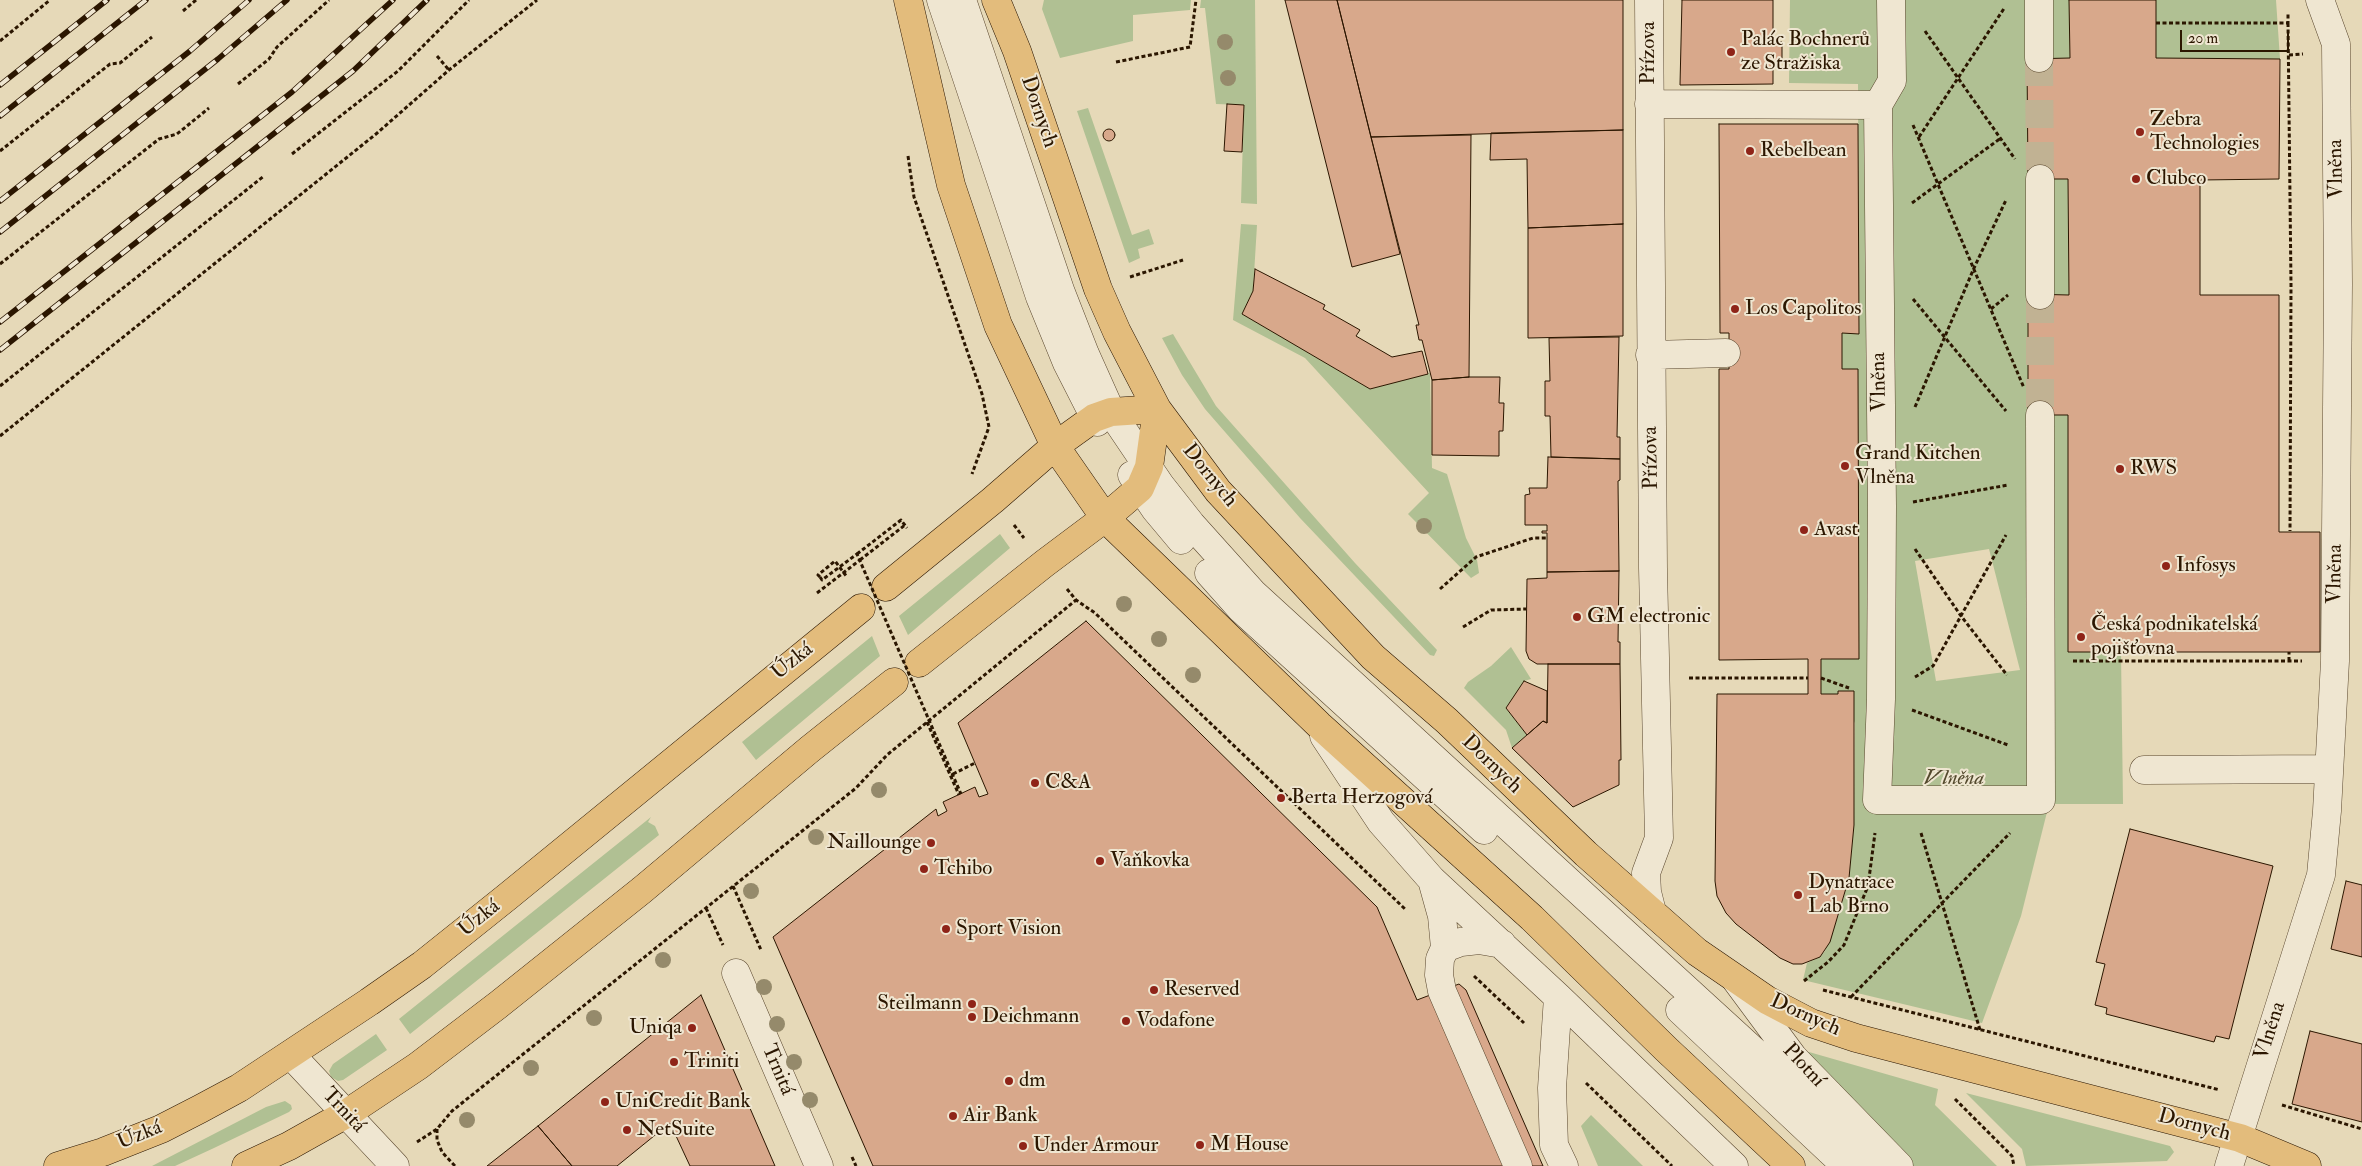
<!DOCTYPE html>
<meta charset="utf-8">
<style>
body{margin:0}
#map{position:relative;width:2362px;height:1166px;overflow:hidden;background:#e6d9b8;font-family:"IM FELL Double Pica",serif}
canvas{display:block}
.scale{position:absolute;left:2180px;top:30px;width:109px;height:22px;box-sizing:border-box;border:2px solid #2b1600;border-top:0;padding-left:6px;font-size:15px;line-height:18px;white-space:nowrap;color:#2b1600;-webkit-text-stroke:4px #efe6d1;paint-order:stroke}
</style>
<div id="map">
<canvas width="2362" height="1166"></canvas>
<div class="scale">20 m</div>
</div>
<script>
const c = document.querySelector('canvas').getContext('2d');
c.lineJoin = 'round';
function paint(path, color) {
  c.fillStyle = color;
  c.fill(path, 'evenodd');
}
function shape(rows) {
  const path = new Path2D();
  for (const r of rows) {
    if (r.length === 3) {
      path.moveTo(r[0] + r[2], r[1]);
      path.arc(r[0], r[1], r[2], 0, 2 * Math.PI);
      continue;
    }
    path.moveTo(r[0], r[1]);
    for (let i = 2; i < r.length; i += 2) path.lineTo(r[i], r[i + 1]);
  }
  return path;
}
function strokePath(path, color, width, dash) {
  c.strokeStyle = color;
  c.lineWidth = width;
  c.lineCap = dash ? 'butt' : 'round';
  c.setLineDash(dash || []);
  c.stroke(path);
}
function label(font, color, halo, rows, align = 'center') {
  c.font = font + ' "IM FELL Double Pica",serif';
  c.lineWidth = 4;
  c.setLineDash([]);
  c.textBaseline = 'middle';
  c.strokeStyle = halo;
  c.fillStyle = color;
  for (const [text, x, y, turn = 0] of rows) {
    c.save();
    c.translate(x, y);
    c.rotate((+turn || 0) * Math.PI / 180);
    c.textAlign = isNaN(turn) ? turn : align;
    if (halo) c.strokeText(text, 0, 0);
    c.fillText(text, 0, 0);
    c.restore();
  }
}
const green = shape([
 [1044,0,1191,0,1190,10,1133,15,1133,41,1060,58,1042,9],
 [1201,0,1255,0,1257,204,1241,203,1244,105,1216,104,1205,8,1200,8],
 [1790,0,2276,0,2280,59,2027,59,2028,178,2068,179,2069,295,2028,294,2040,415,2068,415,2069,652,2121,652,2123,804,2049,804,2021,916,1982,1023,1803,980,1807,963,1820,957,1825,951,1840,911,1849,878,1854,825,1855,723,1838,691,1838,694,1821,694,1821,659,1859,659,1858,369,1842,369,1842,333,1859,333,1858,84,1789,83],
 [1989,549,2020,670,1936,681,1915,561],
 [1088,108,1132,235,1149,229,1154,244,1138,249,1140,258,1129,263,1077,111],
 [1241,224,1257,225,1253,291,1242,314,1370,389,1430,373,1432,468,1447,474,1466,538,1477,560,1479,573,1471,578,1408,514,1429,493,1305,358,1233,320],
 [1173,334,1216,406,1355,563,1437,650,1434,656,1430,655,1300,518,1205,409,1182,375,1162,338],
 [1000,534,1010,548,908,635,899,616],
 [872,636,880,656,756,760,742,742],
 [1511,647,1531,679,1524,681,1506,708,1527,735,1512,748,1506,730,1464,688,1468,682,1491,666],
 [651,817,648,822,655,826,659,835,410,1034,399,1019],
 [376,1034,387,1050,343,1080,338,1081,331,1077,329,1071,333,1064],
 [1809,1052,1938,1089,1935,1105,1997,1166,1913,1166,1808,1065,1804,1053],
 [1966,1093,2170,1146,2174,1152,2167,1161,2026,1166,2022,1149],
 [285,1101,291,1105,292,1109,289,1112,214,1148,175,1166,152,1166,266,1107],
 [1591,1115,1643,1166,1598,1166,1581,1126]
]);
const building = shape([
 [1285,0,1337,0,1400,254,1352,267,1285,0],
 [1337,0,1623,0,1623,130,1371,137,1337,0],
 [1682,0,1773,0,1773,42,1782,42,1782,62,1773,63,1773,84,1680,85,1682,0],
 [2069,0,2156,0,2156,58,2280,59,2279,179,2200,180,2200,295,2279,295,2279,532,2320,532,2320,652,2068,652,2068,415,2028,415,2028,294,2069,295,2068,179,2028,179,2027,59,2070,58,2069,0],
 [1227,104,1244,105,1242,152,1224,151,1227,104],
 [1719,124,1858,124,1859,334,1842,333,1842,369,1858,369,1859,659,1821,659,1821,694,1838,694,1838,691,1854,691,1854,825,1849,878,1830,942,1820,957,1802,964,1793,964,1780,958,1736,924,1726,913,1717,896,1715,881,1717,694,1808,694,1808,659,1719,660,1719,369,1729,369,1729,333,1720,333,1719,124],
 [1109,135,6],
 [1623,130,1623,224,1528,228,1527,159,1490,160,1491,133,1623,130],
 [1471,135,1469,377,1432,380,1422,340,1419,340,1416,325,1419,325,1371,137,1471,135],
 [1623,224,1623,336,1528,338,1528,228,1623,224],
 [1255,269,1325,305,1323,309,1360,330,1356,336,1392,357,1422,351,1428,374,1370,389,1242,314,1253,291,1255,269],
 [1619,337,1617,437,1620,437,1620,459,1551,457,1550,416,1545,416,1545,381,1550,381,1549,338,1619,337],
 [1469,377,1500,377,1499,403,1504,403,1503,431,1499,431,1499,456,1432,455,1432,380,1469,377],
 [1548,457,1620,459,1620,480,1618,481,1619,571,1547,572,1547,533,1542,533,1542,531,1547,531,1547,525,1525,525,1525,495,1530,494,1529,488,1547,488,1548,457],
 [1619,571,1618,642,1620,642,1620,664,1537,664,1529,659,1526,651,1527,579,1547,578,1547,572,1619,571],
 [1086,621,1377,907,1417,1000,1459,984,1466,990,1543,1166,873,1166,773,937,936,809,938,816,947,811,943,802,975,787,979,797,988,794,958,723,1086,621],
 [1548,664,1620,664,1621,760,1619,760,1619,785,1573,807,1512,748,1543,721,1547,723,1548,664],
 [1524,681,1547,691,1547,723,1543,721,1527,735,1506,708,1524,681],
 [2130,829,2273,866,2229,1039,2216,1036,2214,1042,2106,1014,2107,1008,2095,1005,2105,964,2096,962,2130,829],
 [2346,881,2362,885,2362,957,2331,949,2346,881],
 [701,995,775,1166,690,1166,670,1123,617,1166,572,1166,538,1126,701,995],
 [2310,1031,2362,1044,2362,1122,2292,1104,2310,1031],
 [538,1126,572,1166,487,1166,538,1126]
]);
const minorTunnel = shape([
 [2039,58,2040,179],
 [2040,295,2040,415]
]);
const path = shape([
 [183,11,196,0],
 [2156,23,2288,23,2288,13],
 [2288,23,2291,285,2290,531],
 [1925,31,2015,159],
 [0,41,50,0],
 [2289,55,2303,54],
 [437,56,449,70],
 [1116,62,1190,47,1196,0],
 [238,84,269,59,277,47,329,0],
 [1913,125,2024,388],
 [1919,137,2005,7],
 [0,151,110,64,120,63,152,37],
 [292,154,398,71,469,0],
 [908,156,914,197,982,394,989,427,972,474],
 [1912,203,2001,138],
 [0,264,159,139,177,134,209,108],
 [1130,277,1183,260],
 [1913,299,2006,411],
 [1991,309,2008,295],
 [0,386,264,176],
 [1915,407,1974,268,2006,200],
 [0,436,376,134,449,70,537,0],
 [1913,502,2008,485],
 [1014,525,1024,538],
 [1915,549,1961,616,2007,675],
 [857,554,901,520,907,528],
 [860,560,905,525],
 [820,577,818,575,835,561,847,577],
 [1067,589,1076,600,1095,613,1405,909],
 [1440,589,1476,557,1533,538,1547,538],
 [1463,627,1491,610,1526,609],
 [2073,661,2302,661],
 [2289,661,2289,652],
 [1915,677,1933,666,2006,535],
 [1689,678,1808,678],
 [1821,678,1849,688],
 [1912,710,2008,745],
 [927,722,959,795],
 [953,774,975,763],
 [1921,833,1980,1030],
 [733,886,761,950],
 [706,908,723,945],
 [1474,976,1524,1023],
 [1804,981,1828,962,1844,945,1868,886,1875,833],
 [1823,990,2220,1090],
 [1851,997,2010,833],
 [1586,1083,1672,1166],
 [1955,1099,2012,1156,2014,1166],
 [2282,1105,2362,1129],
 [437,1129,437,1140,442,1152,455,1166],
 [417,1142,437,1129,452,1111,856,788,887,755,1076,600],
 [852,1157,856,1166]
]);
const minor = shape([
 [941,0,1040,297,1067,363,1097,422],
 [962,0,1060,290,1085,354,1111,412,1161,486,1191,524,1253,593,1779,1074,1874,1166],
 [1649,0,1653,568,1659,838,1646,873,1647,892,1652,912],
 [1891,0,1892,81,1878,105,1882,507,1881,699,1877,800,2041,800,2040,415],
 [2039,0,2039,58],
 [1649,104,1878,105],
 [2040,295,2040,179],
 [1650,355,1726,353],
 [1132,475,1155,509,1181,540],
 [1209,573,1241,609,1484,830],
 [1324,736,1381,822,1432,880,1558,997,1734,1166],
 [2144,770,2329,769],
 [1432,880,1442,916,1445,948,1440,959,1439,975,1442,991,1518,1166],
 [1445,948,1461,942,1479,940,1502,944],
 [736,973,819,1166],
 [1736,980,1793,1057,1899,1166],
 [1558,997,1552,1088,1554,1145,1564,1166],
 [1680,1010,1845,1165],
 [291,1055,395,1166],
 [2229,1166,2321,875,2327,811,2335,661,2338,284,2336,44,2320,0]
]);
const major = shape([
 [908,0,951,185,998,325,1055,446,1105,518,1319,725,1532,918,1666,1049,1791,1166],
 [996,0,1017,51,1098,289,1117,332,1157,409,1218,491,1373,657,1447,721,1586,854,1697,952,1767,1000,1811,1023,1856,1038,2240,1138,2307,1166],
 [886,587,993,500,1055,446,1094,418,1111,412,1157,409],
 [919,663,1045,563,1105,518,1140,488,1149,467,1157,409],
 [58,1166,103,1152,161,1129,200,1109,239,1088,369,1002,422,965,507,897,861,608],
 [246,1166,289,1146,346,1114,418,1066,498,1005,642,890,810,749,894,682]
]);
const rail = shape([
 [0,85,107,0],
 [0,116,146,0],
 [0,201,190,51,249,0],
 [0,232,218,59,287,0],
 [0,322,292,92,393,0],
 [0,350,353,71,427,0]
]);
const pathBridge = shape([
 [820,577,822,580,857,554,961,794],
 [817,593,860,560]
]);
const trees = [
 [1225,42],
 [1228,78],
 [1424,526],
 [1124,604],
 [1159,639],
 [1193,675],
 [879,790],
 [816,837],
 [751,891],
 [663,960],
 [764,987],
 [594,1018],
 [777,1024],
 [794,1062],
 [531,1068],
 [810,1100],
 [467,1120]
];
const markers = [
 [1731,52,5,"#8f2418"],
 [2140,132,5,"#8f2418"],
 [1750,151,5,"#8f2418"],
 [2136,179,5,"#8f2418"],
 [1735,309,5,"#8f2418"],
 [1845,466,5,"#8f2418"],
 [2120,469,5,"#8f2418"],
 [1804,530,5,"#8f2418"],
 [2166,566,5,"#8f2418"],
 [1577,617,5,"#8f2418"],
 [2081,637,5,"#8f2418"],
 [1035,783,5,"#8f2418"],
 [1281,798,5,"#8f2418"],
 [931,843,5,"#8f2418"],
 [1100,861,5,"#8f2418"],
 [924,869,5,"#8f2418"],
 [1798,895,5,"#8f2418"],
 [946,929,5,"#8f2418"],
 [1154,990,5,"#8f2418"],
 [972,1004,5,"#8f2418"],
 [972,1017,5,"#8f2418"],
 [1126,1021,5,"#8f2418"],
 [692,1028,5,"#8f2418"],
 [674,1062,5,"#8f2418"],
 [1009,1081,5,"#8f2418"],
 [605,1102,5,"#8f2418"],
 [953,1116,5,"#8f2418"],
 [627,1130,5,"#8f2418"],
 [1200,1145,5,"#8f2418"],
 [1023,1146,5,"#8f2418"]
];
const poiNames = [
 ["Palác Bochnerů",1741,40],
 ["ze Stražiska",1741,64],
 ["Zebra",2150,120],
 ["Technologies",2150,144],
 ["Rebelbean",1760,151],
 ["Clubco",2146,179],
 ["Los Capolitos",1745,309],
 ["Grand Kitchen",1855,454],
 ["Vlněna",1855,478],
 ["RWS",2130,469],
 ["Avast",1814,530],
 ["Infosys",2176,566],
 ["GM electronic",1587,617],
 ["Česká podnikatelská",2091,625],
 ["pojišťovna",2091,649],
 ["C&A",1045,783],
 ["Berta Herzogová",1291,798],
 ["Naillounge",921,843,"right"],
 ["Vaňkovka",1110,861],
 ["Tchibo",934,869],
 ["Dynatrace",1808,883],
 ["Lab Brno",1808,907],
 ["Sport Vision",956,929],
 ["Reserved",1164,990],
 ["Steilmann",962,1004,"right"],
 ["Deichmann",982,1017],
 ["Vodafone",1136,1021],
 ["Uniqa",682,1028,"right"],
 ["Triniti",684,1062],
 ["dm",1019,1081],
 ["UniCredit Bank",615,1102],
 ["Air Bank",963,1116],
 ["NetSuite",637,1130],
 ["M House",1210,1145],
 ["Under Armour",1033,1146]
];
const streetNames = [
 ["Přízova",1649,53,-90],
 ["Dornych",1038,112,71],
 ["Vlněna",2337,169,-91],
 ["Vlněna",1880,382,-91],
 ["Přízova",1652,458,-91],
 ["Dornych",1209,476,51],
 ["Vlněna",2336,574,-89],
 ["Úzká",793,662,-39],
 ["Dornych",1491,765,44],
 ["Úzká",480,919,-39],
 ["Dornych",1805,1016,24],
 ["Vlněna",2271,1031,-72],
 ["Plotní",1803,1066,47],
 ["Trnitá",777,1070,67],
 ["Trnitá",343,1111,47],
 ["Dornych",2194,1126,15],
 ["Úzká",140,1136,-22]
];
const parkNames = [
 ["Vlněna",1954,779]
];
paint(green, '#b0c093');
paint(building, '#d8a88b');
strokePath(building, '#2b1600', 1);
strokePath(minorTunnel, '#c1b293', 28, [28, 14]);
strokePath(minor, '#5a472e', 29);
strokePath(major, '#2b1600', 29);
strokePath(path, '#2b1600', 3, [4, 2.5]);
strokePath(minor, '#efe6d1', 28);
strokePath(major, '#e3bc7c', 28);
strokePath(rail, '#2b1600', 5.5);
strokePath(rail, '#efe6d1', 4, [11]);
strokePath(pathBridge, '#2b1600', 3, [4, 2.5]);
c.fillStyle = '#958a6b';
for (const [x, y] of trees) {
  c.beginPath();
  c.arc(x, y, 8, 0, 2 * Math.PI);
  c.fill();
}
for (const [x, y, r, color] of markers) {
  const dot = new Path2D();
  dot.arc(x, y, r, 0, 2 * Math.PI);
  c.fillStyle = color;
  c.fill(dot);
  strokePath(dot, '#efe6d1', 2);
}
label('21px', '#2b1600', '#efe6d1', poiNames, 'left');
label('21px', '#2b1600', '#efe6d1', streetNames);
label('italic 21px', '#53492c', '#efe6d1', parkNames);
</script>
